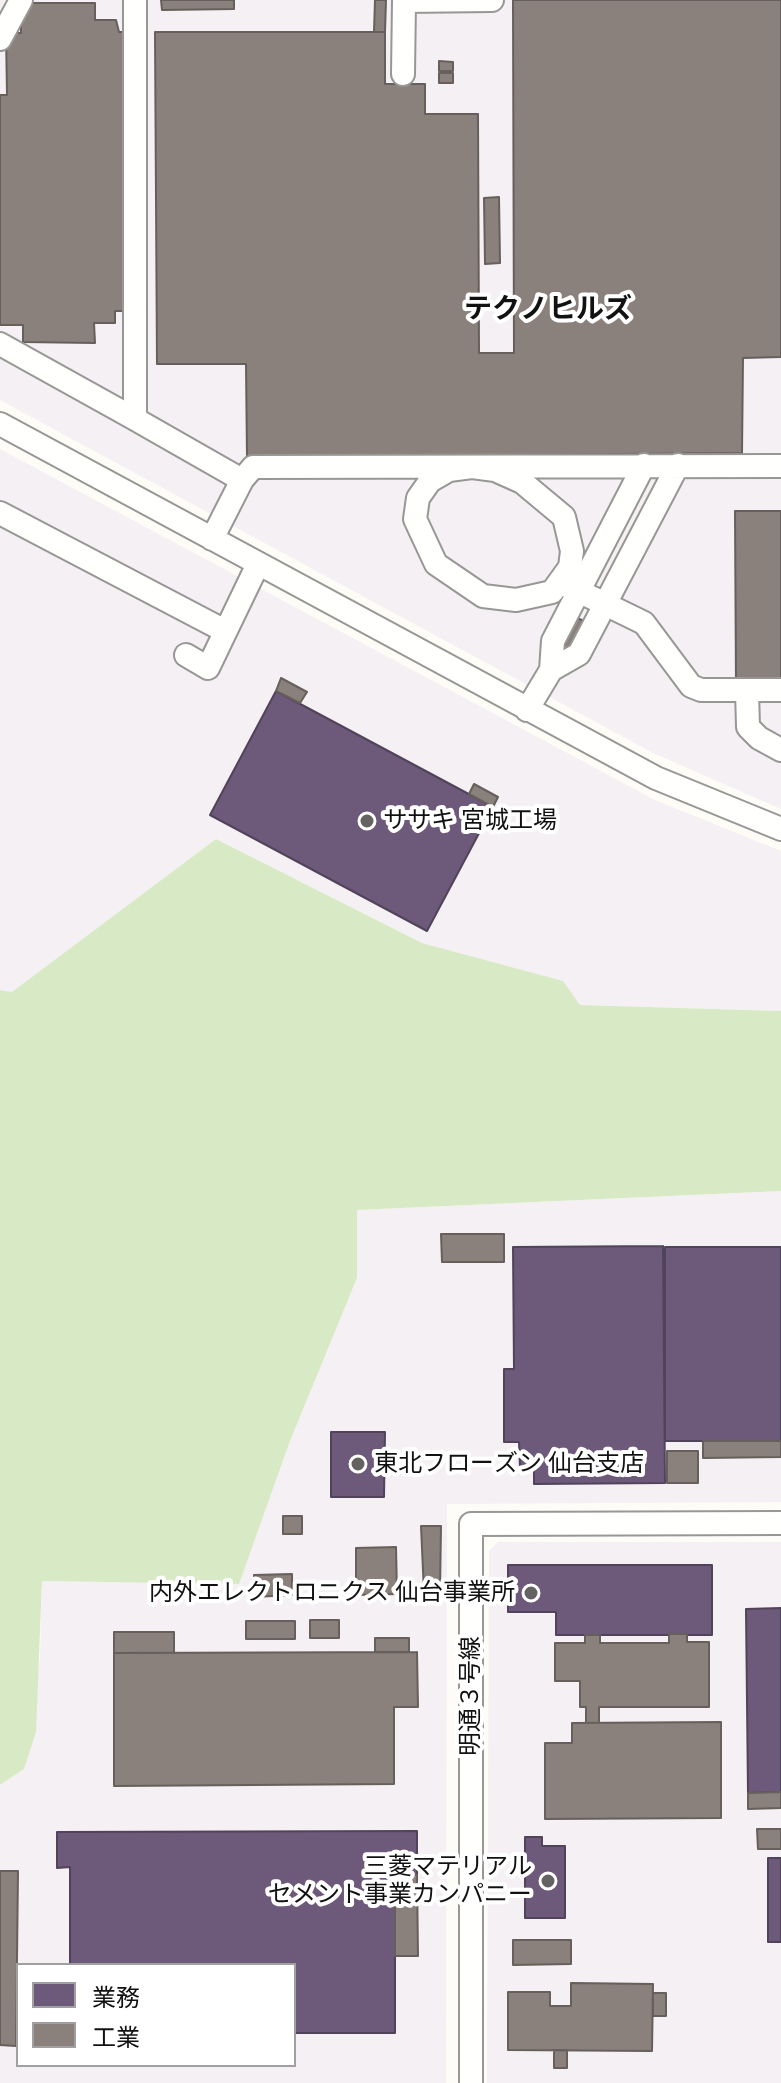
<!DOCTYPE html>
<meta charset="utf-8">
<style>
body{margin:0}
#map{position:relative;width:781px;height:2083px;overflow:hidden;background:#fdfcf7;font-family:"Playfair Display","Noto Sans JP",serif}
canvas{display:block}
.legend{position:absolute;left:16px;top:1963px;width:280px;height:104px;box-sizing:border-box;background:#fff;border:2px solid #a0a0a0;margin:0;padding:10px 14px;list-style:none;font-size:24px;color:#111}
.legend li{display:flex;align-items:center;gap:16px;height:40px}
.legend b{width:40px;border:2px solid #a0a0a0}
</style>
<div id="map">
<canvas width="781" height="2083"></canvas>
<ul class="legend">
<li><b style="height:22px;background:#6d597a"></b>業務</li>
<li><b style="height:22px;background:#8a817c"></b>工業</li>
</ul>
</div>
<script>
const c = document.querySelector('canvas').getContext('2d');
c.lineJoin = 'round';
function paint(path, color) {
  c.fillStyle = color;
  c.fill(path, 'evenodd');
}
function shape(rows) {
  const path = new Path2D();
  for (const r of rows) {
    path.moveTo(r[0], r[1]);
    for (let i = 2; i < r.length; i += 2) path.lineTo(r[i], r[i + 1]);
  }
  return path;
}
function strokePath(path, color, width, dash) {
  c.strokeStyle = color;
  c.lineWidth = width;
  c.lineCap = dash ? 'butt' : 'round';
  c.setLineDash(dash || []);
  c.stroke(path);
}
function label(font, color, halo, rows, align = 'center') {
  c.font = font + ' "Playfair Display","Noto Sans JP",serif';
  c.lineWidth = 8;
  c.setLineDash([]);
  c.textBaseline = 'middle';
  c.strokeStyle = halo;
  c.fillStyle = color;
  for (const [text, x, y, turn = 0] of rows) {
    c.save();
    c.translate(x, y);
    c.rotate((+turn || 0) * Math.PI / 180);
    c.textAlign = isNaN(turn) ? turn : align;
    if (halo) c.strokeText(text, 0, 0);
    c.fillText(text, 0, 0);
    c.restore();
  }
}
const industrial = shape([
 [0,0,781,0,781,809,653,753,0,400],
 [0,449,655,800,781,851,781,1011,580,1005,562,981,422,943,216,839,12,993,0,990],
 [781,1191,781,1502,447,1504,446,2083,0,2083,0,1785,24,1769,40,1657,42,1581,239,1583,290,1441,357,1278,357,1210],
 [18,1965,294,1965,294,2065,18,2065],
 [498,1542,781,1542,781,2083,487,2083,489,1551]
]);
const forest = shape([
 [216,839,422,943,563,981,580,1005,781,1011,781,1191,357,1210,357,1278,290,1441,239,1584,42,1581,36,1732,24,1769,0,1785,0,990,12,992]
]);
const offices = shape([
 [276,691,493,807,427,931,210,815,276,691],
 [663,1246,665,1483,534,1484,534,1468,520,1468,519,1442,504,1442,504,1369,514,1369,513,1247,663,1246],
 [665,1247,781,1247,781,1441,665,1441,665,1247],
 [331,1432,385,1432,384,1497,331,1497,331,1432],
 [508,1565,712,1565,712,1635,556,1635,556,1612,508,1612,508,1565],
 [781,1608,781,1792,748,1793,746,1609,781,1608],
 [417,1831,417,1875,395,1875,395,2033,294,2033,294,1965,70,1965,70,1867,57,1868,57,1832,417,1831],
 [525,1837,542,1837,542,1846,565,1846,565,1918,525,1918,525,1837],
 [768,1858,781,1858,781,1942,768,1942,768,1858]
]);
const industry = shape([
 [161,0,234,0,234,9,162,10,161,0],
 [375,0,386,0,385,32,374,32,375,0],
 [513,0,781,0,781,357,743,358,742,453,247,457,246,364,157,364,155,32,385,32,385,84,425,84,425,114,478,114,479,353,514,353,513,0],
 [27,3,95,3,95,20,116,20,119,32,127,32,125,311,115,311,115,323,94,323,95,343,23,342,23,325,0,325,0,95,7,95,6,33,21,33,21,12,27,3],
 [439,61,453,62,453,71,439,71,439,61],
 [439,73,453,73,453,83,439,83,439,73],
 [499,197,500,263,485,264,484,198,499,197],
 [735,511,781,511,781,685,736,685,735,511],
 [575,617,586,622,568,655,558,649,575,617],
 [281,678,307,692,300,703,276,691,281,678],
 [474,784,498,797,493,807,469,794,474,784],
 [441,1234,504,1234,504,1262,442,1262,441,1234],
 [703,1441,781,1441,781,1457,703,1458,703,1441],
 [667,1451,698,1451,698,1483,667,1483,667,1451],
 [283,1516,302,1516,302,1534,283,1534,283,1516],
 [421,1526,441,1526,440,1593,424,1593,421,1526],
 [396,1547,397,1594,356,1595,356,1548,396,1547],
 [292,1574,292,1595,254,1597,254,1575,292,1574],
 [310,1620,339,1620,339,1638,310,1638,310,1620],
 [246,1621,295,1621,295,1639,246,1639,246,1621],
 [114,1632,174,1632,174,1653,114,1653,114,1632],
 [669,1634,687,1634,687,1642,709,1642,709,1707,599,1707,599,1723,586,1723,586,1707,580,1707,580,1681,555,1681,555,1643,585,1643,585,1635,600,1635,600,1643,669,1643,669,1634],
 [375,1638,409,1638,409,1652,375,1652,375,1638],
 [417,1652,418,1707,394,1707,394,1784,114,1786,114,1653,417,1652],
 [721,1722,721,1818,545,1819,545,1743,572,1743,572,1723,721,1722],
 [781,1792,781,1808,748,1809,748,1793,781,1792],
 [757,1829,781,1829,781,1849,758,1849,757,1829],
 [0,1871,18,1871,16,2046,0,2045,0,1871],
 [395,1875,417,1875,418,1956,395,1956,395,1875],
 [513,1940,571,1940,571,1964,513,1965,513,1940],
 [571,1983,653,1984,652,2051,508,2050,508,1992,550,1992,550,2006,571,2006,571,1983],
 [653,1993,666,1993,666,2016,653,2016,653,1993],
 [554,2050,567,2050,567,2068,554,2068,554,2050]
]);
const minor = shape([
 [135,0,135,419,242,480,253,467,781,466],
 [0,39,21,0],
 [403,74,404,1,492,0],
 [0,344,135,419],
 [0,424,656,778,781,829],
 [472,467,495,470,522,482,564,517,572,551,570,567,552,592,516,600,483,596,436,564,415,519,418,498,430,481,449,470,472,467],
 [0,513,225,631],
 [212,539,242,480],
 [562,583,644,623,691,686,701,690,781,690],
 [186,655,208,668,258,564],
 [551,670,553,641,644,465],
 [747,690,748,727,759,738,781,750],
 [527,710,551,670,579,654,678,465],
 [471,2083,471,1524,781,1523]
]);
const markers = [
 [367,821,8,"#646362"],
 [358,1464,8,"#646362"],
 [531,1593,8,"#646362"],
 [548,1881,8,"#646362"]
];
const poiNames = [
 ["ササキ 宮城工場",383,821],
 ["東北フローズン 仙台支店",374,1464],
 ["内外エレクトロニクス 仙台事業所",515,1593,"right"],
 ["三菱マテリアル",532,1867,"right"],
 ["セメント事業カンパニー",532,1895,"right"]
];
const streetNames = [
 ["明通３号線",471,1696,-90]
];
const quarterNames = [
 ["テクノヒルズ",548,309]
];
paint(industrial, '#f5f0f3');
paint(forest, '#d8eac5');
paint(offices, '#6d597a');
strokePath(offices, '#51435a', 2);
paint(industry, '#8a817c');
strokePath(industry, '#665f5c', 2);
strokePath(minor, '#979795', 26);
strokePath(minor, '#fffffe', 22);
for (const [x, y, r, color] of markers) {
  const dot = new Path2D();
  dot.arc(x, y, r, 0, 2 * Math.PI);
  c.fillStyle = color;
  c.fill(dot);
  strokePath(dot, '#fff', 3);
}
label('24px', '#111', '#fff', poiNames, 'left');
label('24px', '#111', '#fff', streetNames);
label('bold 28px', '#111', '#fff', quarterNames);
</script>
